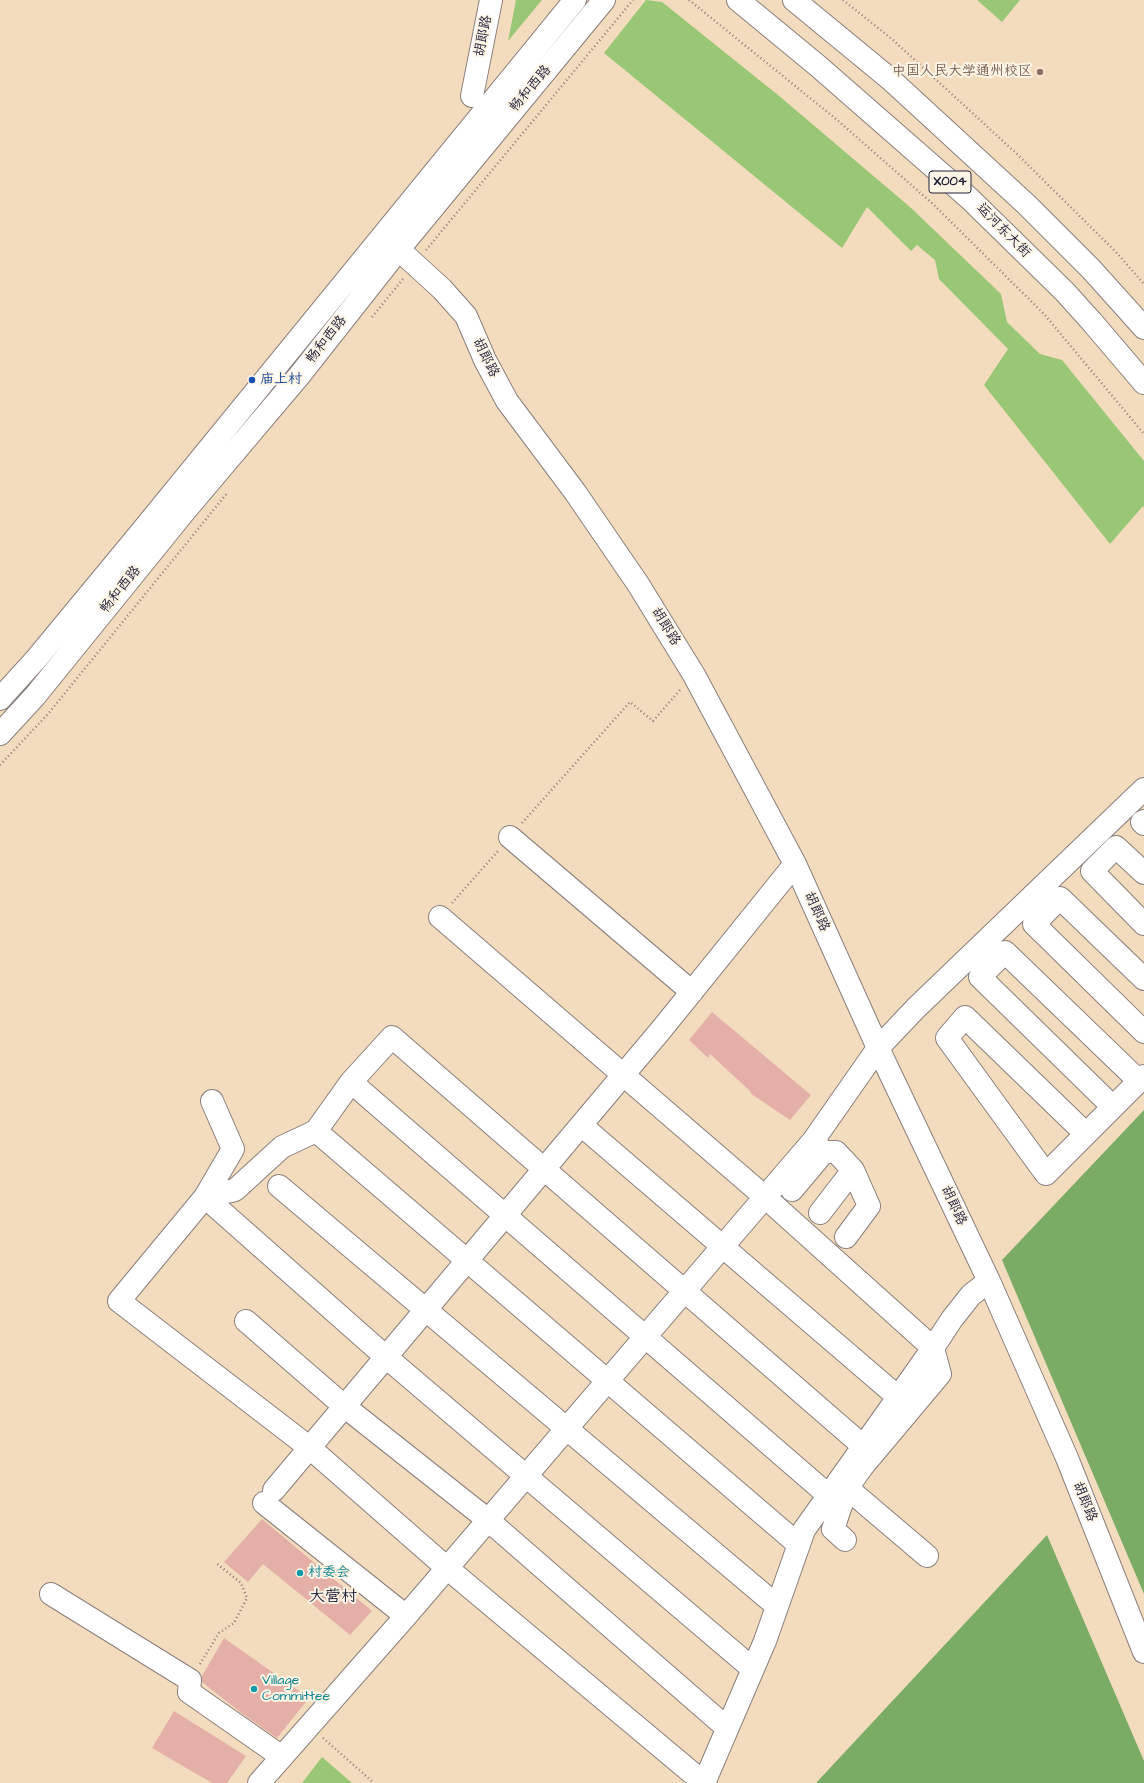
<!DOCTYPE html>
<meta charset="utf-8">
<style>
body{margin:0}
canvas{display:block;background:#f3dcbd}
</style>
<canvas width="1144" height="1783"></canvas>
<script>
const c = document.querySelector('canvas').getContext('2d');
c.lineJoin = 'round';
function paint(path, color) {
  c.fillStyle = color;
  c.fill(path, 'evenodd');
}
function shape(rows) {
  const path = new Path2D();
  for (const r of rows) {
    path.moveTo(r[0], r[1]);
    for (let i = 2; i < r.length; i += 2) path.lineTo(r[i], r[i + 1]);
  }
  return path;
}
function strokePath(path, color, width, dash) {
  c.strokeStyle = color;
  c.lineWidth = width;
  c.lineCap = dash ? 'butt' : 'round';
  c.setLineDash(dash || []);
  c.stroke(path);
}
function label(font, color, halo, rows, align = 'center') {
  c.font = font + ' "Architects Daughter","LXGW WenKai TC",sans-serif';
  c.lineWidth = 4;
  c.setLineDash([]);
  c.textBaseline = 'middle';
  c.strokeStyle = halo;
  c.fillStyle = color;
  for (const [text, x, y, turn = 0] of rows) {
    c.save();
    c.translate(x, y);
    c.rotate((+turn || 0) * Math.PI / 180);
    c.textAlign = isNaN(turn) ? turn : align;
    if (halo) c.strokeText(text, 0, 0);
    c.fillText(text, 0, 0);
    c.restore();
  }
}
const green = shape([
 [516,0,542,0,508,41],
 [646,0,662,2,778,95,910,207,1001,294,1007,322,1040,354,1062,360,1144,461,1144,508,1143,506,1110,544,984,385,1008,349,939,279,935,260,917,245,911,251,867,207,842,248,604,53],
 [977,0,1020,0,1002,22],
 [322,1757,352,1783,302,1783]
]);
const forest = shape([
 [1144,1110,1144,1594,1002,1260],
 [1047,1535,1144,1761,1144,1783,816,1783]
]);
const building = shape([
 [712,1012,811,1095,790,1120,750,1093,751,1092,710,1054,708,1058,689,1040],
 [262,1519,372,1611,350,1635,263,1564,248,1582,224,1562],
 [224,1638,309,1698,277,1738,244,1715,202,1682,202,1676],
 [174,1711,246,1756,227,1783,212,1783,152,1748]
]);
const path = shape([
 [689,0,836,119,934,205,1044,314,1144,434],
 [843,0,893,40,1018,155,1115,251,1144,284],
 [426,250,633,0],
 [372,317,403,279],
 [0,765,48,714,228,492],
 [522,823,630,702,653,721,680,690],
 [452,903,498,851],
 [200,1664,219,1633,234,1623,247,1598,241,1583,216,1563],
 [323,1738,374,1783]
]);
const minor = shape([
 [472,96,491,0],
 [385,237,442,289,466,316,485,360,507,401,575,492,638,584,694,675,795,864,878,1048,989,1281,1067,1458,1144,1652],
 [1144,821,1142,822,1144,824],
 [510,837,692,992],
 [1144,873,1116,847,1092,871,1144,924],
 [440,917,765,1197,933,1348,940,1374,862,1467,847,1488,833,1529,845,1540],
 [1144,979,1060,898,1034,924,1144,1032],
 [351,1082,828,1495],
 [212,1101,233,1149,205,1197,119,1301,310,1448,447,1568,704,1783,765,1641,804,1530,933,1348,952,1319,971,1295,989,1281],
 [1113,1107,980,977,1005,952,1139,1081],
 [581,1125,898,1397],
 [316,1131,799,1545],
 [1086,1134,965,1017,947,1038,1046,1174,1144,1076],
 [279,1186,777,1606],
 [792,1190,824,1152,813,1141],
 [205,1197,235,1190,282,1147,316,1131,351,1082,392,1037,863,1446],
 [205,1197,386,1357,753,1669],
 [820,1213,853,1170,836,1152,824,1152],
 [846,1237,869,1206,853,1170],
 [246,1321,344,1406,488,1520,727,1728],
 [847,1488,927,1556],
 [274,1490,661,1030,795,864],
 [264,1503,406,1616],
 [51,1594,190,1680,189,1692,282,1757],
 [259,1783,406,1616,813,1141,878,1048,916,1008,1144,789]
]);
const major = shape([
 [738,0,818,66,970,199,1065,292,1092,322,1144,383],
 [794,0,890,79,1027,205,1091,269,1144,328],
 [0,699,37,658,142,531,575,0],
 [0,734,35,696,184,512,299,376,399,249,604,0]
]);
const markers = [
 [1040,72,4,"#8d6e63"],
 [252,380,4,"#1a4fb4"],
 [300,1573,4,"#0f9aa8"],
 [254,1689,4,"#0f9aa8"]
];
const shields = [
 [950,182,42]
];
const shieldNames = [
 ["X004",950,182]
];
const streetNames = [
 ["胡郎路",484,36,-79],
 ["畅和西路",531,89,-50],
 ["运河东大街",1003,231,45],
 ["畅和西路",327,340,-52],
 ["胡郎路",485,358,64],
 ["畅和西路",121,590,-51],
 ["胡郎路",665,627,58],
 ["胡郎路",816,912,66],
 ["胡郎路",953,1206,65],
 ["胡郎路",1084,1502,68]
];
const educationNames = [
 ["中国人民大学通州校区",1032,72]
];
const transitNames = [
 ["庙上村",260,380]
];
const cultureNames = [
 ["村委会",308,1573],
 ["Village",262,1681],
 ["Committee",262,1697]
];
const quarterNames = [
 ["大营村",333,1598]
];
paint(green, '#99c775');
paint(forest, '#7aac66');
paint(building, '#e4afa6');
strokePath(minor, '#8a7f7c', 24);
strokePath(major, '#8a7f7c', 24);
strokePath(path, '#8a7f7c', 2.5, [1, 3]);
strokePath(minor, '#fff', 22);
strokePath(major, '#fff', 22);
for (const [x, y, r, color] of markers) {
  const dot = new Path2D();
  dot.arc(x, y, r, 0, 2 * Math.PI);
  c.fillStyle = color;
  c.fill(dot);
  strokePath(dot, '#fcf5e5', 1.5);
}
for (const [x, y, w] of shields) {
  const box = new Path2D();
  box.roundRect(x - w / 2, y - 11, w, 22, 3);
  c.fillStyle = '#fcf5e5';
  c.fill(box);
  strokePath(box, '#22223b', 1);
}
label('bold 13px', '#22223b', null, shieldNames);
label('14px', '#22223b', '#fcf5e5', streetNames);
label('14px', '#785e54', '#fcf5e5', educationNames, 'right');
label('14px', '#164399', '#fcf5e5', transitNames, 'left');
label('14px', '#0d838f', '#fcf5e5', cultureNames, 'left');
label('16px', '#22223b', '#fcf5e5', quarterNames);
</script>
